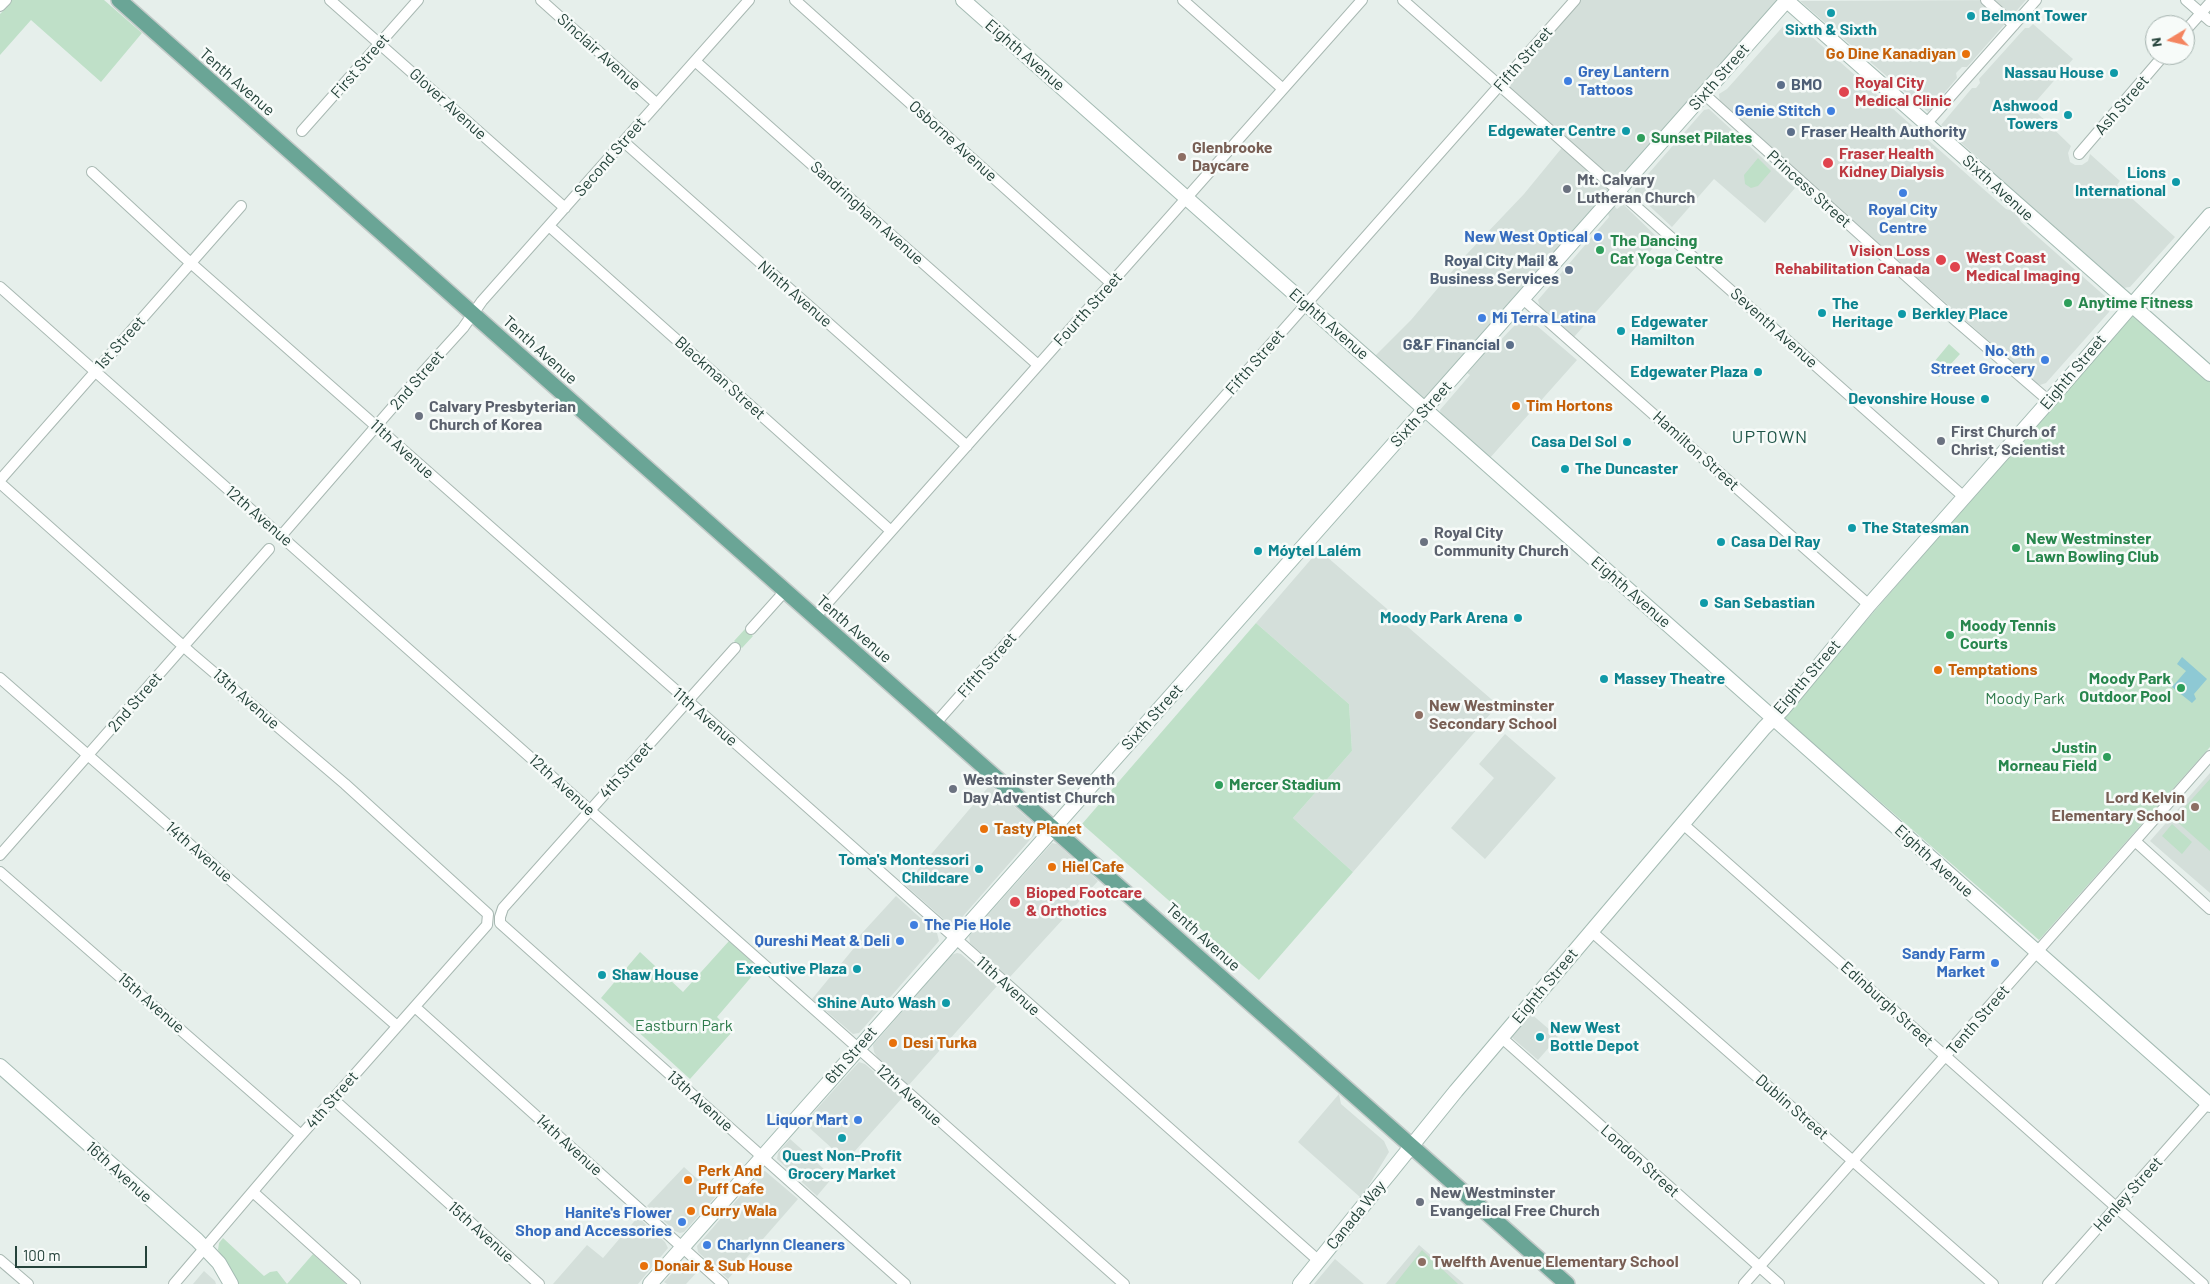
<!DOCTYPE html>
<meta charset="utf-8">
<style>
body{margin:0}
#map{position:relative;width:2210px;height:1284px;overflow:hidden;background:#e6efeb;font-family:Barlow,sans-serif}
canvas{display:block}
.north{position:absolute;left:2145px;top:15px;width:50px;height:50px;box-sizing:border-box;background:#f7fbf9;border:1px solid #a3b1ad;border-radius:50%;rotate:261deg;font-size:14px;font-weight:700;line-height:20px;text-align:center;color:#24423a}
.north::after{content:'';display:block;margin:auto;width:18px;height:22px;background:#f4845f;clip-path:polygon(50% 0,100% 100%,50% 72%,0 100%)}
.scale{position:absolute;left:15px;top:1246px;width:132px;height:22px;box-sizing:border-box;border:2px solid #24423a;border-top:0;padding-left:6px;font-size:15px;line-height:18px;white-space:nowrap;color:#24423a;-webkit-text-stroke:4px #f7fbf9;paint-order:stroke}
</style>
<div id="map">
<canvas width="2210" height="1284"></canvas>
<div class="north">N</div>
<div class="scale">100 m</div>
</div>
<script>
const c = document.querySelector('canvas').getContext('2d');
c.lineJoin = 'round';
function paint(path, color) {
  c.fillStyle = color;
  c.fill(path, 'evenodd');
}
function shape(rows) {
  const path = new Path2D();
  for (const r of rows) {
    path.moveTo(r[0], r[1]);
    for (let i = 2; i < r.length; i += 2) path.lineTo(r[i], r[i + 1]);
  }
  return path;
}
function strokePath(path, color, width, dash) {
  c.strokeStyle = color;
  c.lineWidth = width;
  c.lineCap = dash ? 'butt' : 'round';
  c.setLineDash(dash || []);
  c.stroke(path);
}
function label(font, color, halo, rows, align = 'center') {
  c.font = font + ' Barlow,sans-serif';
  c.lineWidth = 5;
  c.setLineDash([]);
  c.textBaseline = 'middle';
  c.strokeStyle = halo;
  c.fillStyle = color;
  for (const [text, x, y, turn = 0] of rows) {
    c.save();
    c.translate(x, y);
    c.rotate((+turn || 0) * Math.PI / 180);
    c.textAlign = isNaN(turn) ? turn : align;
    if (halo) c.strokeText(text, 0, 0);
    c.fillText(text, 0, 0);
    c.restore();
  }
}
const built = shape([
 [1575,0,1786,0,1424,410,1371,360,1411,320,1465,256,1524,194,1565,144,1500,85],
 [2026,0,1967,67,1962,67,1956,73,1957,78,1928,112,1800,1],
 [1787,22,1795,22,2006,209,2016,212,2021,222,2107,298,2111,307,2109,312,2046,383,2040,385,2035,382,1720,103,1719,94,1727,89],
 [2033,24,2073,59,2031,107,2071,146,2068,153,2070,162,2075,165,2082,165,2088,161,2090,154,2120,181,2117,185,2175,237,2130,287,2123,288,2098,269,2033,208,1987,171,1986,165,1941,125,1972,88,1976,88,1980,83,1979,79,2025,28,2029,28],
 [1709,109,1795,188,1765,223,1714,179,1672,227,1642,199,1635,197,1635,189,1704,110],
 [1613,205,1617,209,1622,205,1624,205,1660,240,1574,337,1540,307,1538,300,1609,217,1608,213],
 [1526,313,1531,316,1536,325,1577,360,1489,459,1441,416,1440,410,1470,375,1467,373,1491,345,1494,347,1514,326,1517,317],
 [1319,550,1498,705,1353,872,1293,818,1352,751,1349,704,1256,623],
 [1505,734,1556,778,1485,859,1451,828,1494,778,1479,764],
 [2210,773,2210,893,2150,841],
 [990,785,1035,825,1035,834,957,923,948,923,905,885],
 [1052,843,1057,844,1098,881,1009,978,970,943,969,936],
 [896,896,937,933,939,941,859,1033,853,1034,812,999,854,948,852,944],
 [957,953,961,954,997,986,908,1086,879,1060,874,1052,873,1045,951,955],
 [1529,1012,1558,1037,1538,1060,1509,1035],
 [859,1062,865,1064,903,1097,846,1161,804,1123],
 [1339,1094,1341,1104,1384,1141,1389,1152,1361,1198,1298,1142],
 [790,1139,833,1177,817,1196,777,1159,778,1153],
 [684,1167,716,1196,684,1232,680,1233,675,1231,647,1206],
 [765,1171,798,1199,728,1279,698,1252,697,1246,760,1173],
 [638,1217,665,1242,668,1248,638,1284,553,1284,587,1245,603,1258],
 [1419,1245,1464,1284,1386,1284],
 [1335,1259,1364,1284,1314,1284],
 [682,1263,688,1263,698,1271,686,1284,667,1284,664,1282],
 [204,1271,215,1281,216,1284,193,1284]
]);
const green = shape([
 [8,0,104,0,142,33,101,82,31,20,0,55,0,14,11,3],
 [1758,158,1771,171,1758,186,1751,188,1745,184,1744,175],
 [2132,313,2210,382,2210,747,2039,940,1783,717],
 [1949,344,1960,354,1939,377,1929,368],
 [1256,623,1349,704,1352,751,1293,818,1353,872,1259,980,1082,824],
 [745,629,753,636,742,648,734,641],
 [2210,779,2210,851,2174,819],
 [2172,824,2192,842,2182,854,2162,836],
 [729,941,759,968,717,1017,732,1032,690,1079,601,998,640,952,683,992],
 [223,1238,264,1276,270,1272,277,1271,287,1284,313,1254,346,1284,238,1284,218,1250,219,1243],
 [1422,1250,1424,1252,1458,1284,1395,1284]
]);
const water = shape([
 [2182,657,2207,679,2194,694,2196,699,2192,703,2172,687,2186,671,2177,664]
]);
const street = shape([
 [330,0,565,208],
 [541,0,657,104],
 [795,0,1111,283],
 [1183,0,1283,89],
 [1403,0,1964,497],
 [1986,0,2014,25],
 [2186,0,2210,21],
 [0,6,6,0],
 [2185,31,2210,3],
 [695,61,1038,365],
 [1704,94,1954,319,2049,401],
 [1926,124,2036,0],
 [302,131,418,0],
 [624,142,967,446],
 [2079,154,2164,55],
 [92,172,184,257,688,701,1319,1261],
 [549,226,891,531],
 [0,287,1124,1284],
 [1523,299,1869,605],
 [0,480,241,206],
 [0,483,191,653,345,784,488,914,487,925,295,1142,174,1284],
 [281,536,424,371,463,328,482,301,749,0],
 [815,617,1362,0],
 [751,629,785,591],
 [735,648,503,908,500,917,500,923,905,1284],
 [0,678,397,1026],
 [935,724,1575,0],
 [1683,824,2203,1284],
 [2135,841,2210,909],
 [0,855,269,549],
 [0,872,301,1135],
 [1591,931,1993,1284],
 [415,1007,723,1284],
 [1502,1038,1779,1284],
 [333,1099,539,1284],
 [253,1192,355,1284],
 [0,1260,28,1284],
 [1744,1284,2210,756],
 [2048,1284,2208,1103]
]);
const secondary = shape([
 [963,0,2210,1105],
 [1786,0,2210,374],
 [0,1066,197,1240,219,1263,231,1284],
 [650,1284,1787,0],
 [1300,1284,1456,1091,1764,728,1783,709,1869,605,2049,401,2210,215]
]);
const primary = shape([
 [119,0,1567,1284]
]);
const markers = [
 [1831,13,5,"#0f9aa8"],
 [1971,16,5,"#0f9aa8"],
 [1966,54,5,"#e8710a"],
 [2114,73,5,"#0f9aa8"],
 [1568,81,5,"#3f7fe0"],
 [1781,85,5,"#5c6f8a"],
 [1844,92,6,"#e0444e"],
 [1831,111,5,"#3f7fe0"],
 [2068,115,5,"#0f9aa8"],
 [1626,131,5,"#0f9aa8"],
 [1791,132,5,"#5c6f8a"],
 [1641,138,5,"#2e9e5b"],
 [1182,157,5,"#8d6e63"],
 [1828,163,6,"#e0444e"],
 [2176,182,5,"#0f9aa8"],
 [1567,189,5,"#6b7280"],
 [1903,193,5,"#3f7fe0"],
 [1598,237,5,"#3f7fe0"],
 [1600,250,5,"#2e9e5b"],
 [1941,260,6,"#e0444e"],
 [1955,267,6,"#e0444e"],
 [1569,270,5,"#5c6f8a"],
 [2068,303,5,"#2e9e5b"],
 [1822,313,5,"#0f9aa8"],
 [1902,314,5,"#0f9aa8"],
 [1482,318,5,"#3f7fe0"],
 [1621,331,5,"#0f9aa8"],
 [1510,345,5,"#5c6f8a"],
 [2045,360,5,"#3f7fe0"],
 [1758,372,5,"#0f9aa8"],
 [1985,399,5,"#0f9aa8"],
 [1516,406,5,"#e8710a"],
 [419,416,5,"#6b7280"],
 [1941,441,5,"#6b7280"],
 [1627,442,5,"#0f9aa8"],
 [1565,469,5,"#0f9aa8"],
 [1852,528,5,"#0f9aa8"],
 [1424,542,5,"#6b7280"],
 [1721,542,5,"#0f9aa8"],
 [2016,548,5,"#2e9e5b"],
 [1258,551,5,"#0f9aa8"],
 [1704,603,5,"#0f9aa8"],
 [1518,618,5,"#0f9aa8"],
 [1950,635,5,"#2e9e5b"],
 [1938,670,5,"#e8710a"],
 [1604,679,5,"#0f9aa8"],
 [2181,688,5,"#2e9e5b"],
 [1419,715,5,"#8d6e63"],
 [2107,757,5,"#2e9e5b"],
 [1219,785,5,"#2e9e5b"],
 [953,789,5,"#6b7280"],
 [2195,807,5,"#8d6e63"],
 [984,829,5,"#e8710a"],
 [1052,867,5,"#e8710a"],
 [979,869,5,"#0f9aa8"],
 [1015,902,6,"#e0444e"],
 [914,925,5,"#3f7fe0"],
 [900,941,5,"#3f7fe0"],
 [1995,963,5,"#3f7fe0"],
 [857,969,5,"#0f9aa8"],
 [602,975,5,"#0f9aa8"],
 [946,1003,5,"#0f9aa8"],
 [1540,1037,5,"#0f9aa8"],
 [893,1043,5,"#e8710a"],
 [858,1120,5,"#3f7fe0"],
 [842,1138,5,"#0f9aa8"],
 [688,1180,5,"#e8710a"],
 [1420,1202,5,"#6b7280"],
 [691,1211,5,"#e8710a"],
 [682,1222,5,"#3f7fe0"],
 [707,1245,5,"#3f7fe0"],
 [1422,1262,5,"#8d6e63"],
 [644,1266,5,"#e8710a"]
];
const cultureNames = [
 ["Belmont Tower",1981,16],
 ["Sixth & Sixth",1831,30,"center"],
 ["Nassau House",2104,73,"right"],
 ["Ashwood",2058,106,"right"],
 ["Towers",2058,124,"right"],
 ["Edgewater Centre",1616,131,"right"],
 ["Lions",2166,173,"right"],
 ["International",2166,191,"right"],
 ["The",1832,304],
 ["Heritage",1832,322],
 ["Berkley Place",1912,314],
 ["Edgewater",1631,322],
 ["Hamilton",1631,340],
 ["Edgewater Plaza",1748,372,"right"],
 ["Devonshire House",1975,399,"right"],
 ["Casa Del Sol",1617,442,"right"],
 ["The Duncaster",1575,469],
 ["The Statesman",1862,528],
 ["Casa Del Ray",1731,542],
 ["Móytel Lalém",1268,551],
 ["San Sebastian",1714,603],
 ["Moody Park Arena",1508,618,"right"],
 ["Massey Theatre",1614,679],
 ["Toma's Montessori",969,860,"right"],
 ["Childcare",969,878,"right"],
 ["Executive Plaza",847,969,"right"],
 ["Shaw House",612,975],
 ["Shine Auto Wash",936,1003,"right"],
 ["New West",1550,1028],
 ["Bottle Depot",1550,1046],
 ["Quest Non-Profit",842,1156,"center"],
 ["Grocery Market",842,1174,"center"]
];
const streetNames = [
 ["Sinclair Avenue",599,52,42],
 ["Eighth Avenue",1025,55,41],
 ["Fifth Street",1523,59,-49],
 ["First Street",360,66,-49],
 ["Sixth Street",1719,77,-49],
 ["Tenth Avenue",237,82,41],
 ["Glover Avenue",448,104,42],
 ["Ash Street",2122,105,-49],
 ["Osborne Avenue",953,141,42],
 ["Second Street",610,157,-49],
 ["Sixth Avenue",1998,188,42],
 ["Princess Street",1809,189,42],
 ["Sandringham Avenue",867,213,42],
 ["Ninth Avenue",795,294,41],
 ["Fourth Street",1088,309,-48],
 ["Eighth Avenue",1329,324,41],
 ["Seventh Avenue",1774,328,42],
 ["1st Street",120,343,-48],
 ["Tenth Avenue",540,350,42],
 ["Fifth Street",1255,362,-49],
 ["Eighth Street",2073,372,-50],
 ["Blackman Street",720,378,42],
 ["2nd Street",417,380,-49],
 ["Sixth Street",1421,414,-48],
 ["11th Avenue",402,449,42],
 ["Hamilton Street",1696,451,42],
 ["12th Avenue",259,516,41],
 ["Eighth Avenue",1631,592,41],
 ["Tenth Avenue",854,629,41],
 ["Fifth Street",987,665,-49],
 ["Eighth Street",1807,677,-49],
 ["13th Avenue",246,699,41],
 ["2nd Street",135,702,-49],
 ["11th Avenue",705,717,41],
 ["Sixth Street",1152,717,-48],
 ["4th Street",626,770,-48],
 ["12th Avenue",562,785,42],
 ["14th Avenue",199,852,41],
 ["Eighth Avenue",1934,861,42],
 ["Tenth Avenue",1203,937,42],
 ["11th Avenue",1008,986,42],
 ["Eighth Street",1545,986,-50],
 ["15th Avenue",151,1003,41],
 ["Edinburgh Street",1887,1004,42],
 ["Tenth Street",1978,1020,-49],
 ["6th Street",851,1055,-49],
 ["12th Avenue",909,1095,42],
 ["4th Street",332,1100,-49],
 ["13th Avenue",700,1101,42],
 ["Dublin Street",1792,1107,41],
 ["14th Avenue",569,1145,42],
 ["London Street",1640,1161,42],
 ["16th Avenue",119,1172,42],
 ["Henley Street",2128,1194,-48],
 ["Canada Way",1356,1215,-51],
 ["15th Avenue",481,1232,42]
];
const foodNames = [
 ["Go Dine Kanadiyan",1956,54,"right"],
 ["Tim Hortons",1526,406],
 ["Temptations",1948,670],
 ["Tasty Planet",994,829],
 ["Hiel Cafe",1062,867],
 ["Desi Turka",903,1043],
 ["Perk And",698,1171],
 ["Puff Cafe",698,1189],
 ["Curry Wala",701,1211],
 ["Donair & Sub House",654,1266]
];
const shopNames = [
 ["Grey Lantern",1578,72,"left"],
 ["Tattoos",1578,90,"left"],
 ["Genie Stitch",1821,111],
 ["Royal City",1903,210,"center"],
 ["Centre",1903,228,"center"],
 ["New West Optical",1588,237],
 ["Mi Terra Latina",1492,318,"left"],
 ["No. 8th",2035,351],
 ["Street Grocery",2035,369],
 ["The Pie Hole",924,925,"left"],
 ["Qureshi Meat & Deli",890,941],
 ["Sandy Farm",1985,954],
 ["Market",1985,972],
 ["Liquor Mart",848,1120],
 ["Hanite's Flower",672,1213],
 ["Shop and Accessories",672,1231],
 ["Charlynn Cleaners",717,1245,"left"]
];
const healthNames = [
 ["Royal City",1855,83],
 ["Medical Clinic",1855,101],
 ["Fraser Health",1839,154],
 ["Kidney Dialysis",1839,172],
 ["Vision Loss",1930,251,"right"],
 ["Rehabilitation Canada",1930,269,"right"],
 ["West Coast",1966,258],
 ["Medical Imaging",1966,276],
 ["Bioped Footcare",1026,893],
 ["& Orthotics",1026,911]
];
const serviceNames = [
 ["BMO",1791,85],
 ["Fraser Health Authority",1801,132],
 ["Royal City Mail &",1559,261,"right"],
 ["Business Services",1559,279,"right"],
 ["G&F Financial",1500,345,"right"]
];
const leisureNames = [
 ["Sunset Pilates",1651,138],
 ["The Dancing",1610,241],
 ["Cat Yoga Centre",1610,259],
 ["Anytime Fitness",2078,303],
 ["New Westminster",2026,539],
 ["Lawn Bowling Club",2026,557],
 ["Moody Tennis",1960,626],
 ["Courts",1960,644],
 ["Moody Park",2171,679,"right"],
 ["Outdoor Pool",2171,697,"right"],
 ["Justin",2097,748,"right"],
 ["Morneau Field",2097,766,"right"],
 ["Mercer Stadium",1229,785]
];
const educationNames = [
 ["Glenbrooke",1192,148],
 ["Daycare",1192,166],
 ["New Westminster",1429,706],
 ["Secondary School",1429,724],
 ["Lord Kelvin",2185,798,"right"],
 ["Elementary School",2185,816,"right"],
 ["Twelfth Avenue Elementary School",1432,1262]
];
const worshipNames = [
 ["Mt. Calvary",1577,180],
 ["Lutheran Church",1577,198],
 ["Calvary Presbyterian",429,407],
 ["Church of Korea",429,425],
 ["First Church of",1951,432],
 ["Christ, Scientist",1951,450],
 ["Royal City",1434,533],
 ["Community Church",1434,551],
 ["Westminster Seventh",963,780],
 ["Day Adventist Church",963,798],
 ["New Westminster",1430,1193],
 ["Evangelical Free Church",1430,1211]
];
const parkNames = [
 ["Moody Park",2025,699],
 ["Eastburn Park",684,1026]
];
const neighbourhoodNames = [
 ["UPTOWN",1770,437]
];
paint(built, '#d4dfda');
paint(green, '#bfe0c8');
paint(water, '#8ec9d4');
strokePath(street, '#a8b8b2', 12);
strokePath(secondary, '#a4bbb3', 16);
strokePath(primary, '#c2cac8', 18);
strokePath(street, '#fff', 10);
strokePath(secondary, '#fff', 14);
strokePath(primary, '#6aa596', 15);
for (const [x, y, r, color] of markers) {
  const dot = new Path2D();
  dot.arc(x, y, r, 0, 2 * Math.PI);
  c.fillStyle = color;
  c.fill(dot);
  strokePath(dot, '#f7fbf9', 2);
}
label('bold 16px', '#0d838f', '#f7fbf9', cultureNames, 'left');
label('16px', '#24423a', '#f7fbf9', streetNames);
label('bold 16px', '#c56008', '#f7fbf9', foodNames, 'left');
label('bold 16px', '#366cbe', '#f7fbf9', shopNames, 'right');
label('bold 16px', '#be3a42', '#f7fbf9', healthNames, 'left');
label('bold 16px', '#4e5e75', '#f7fbf9', serviceNames, 'left');
label('bold 16px', '#27864d', '#f7fbf9', leisureNames, 'left');
label('bold 16px', '#785e54', '#f7fbf9', educationNames, 'left');
label('bold 16px', '#5b616d', '#f7fbf9', worshipNames, 'left');
label('16px', '#2d7a4b', '#f7fbf9', parkNames);
c.letterSpacing = '1px';
label('18px', '#1f5548', '#f7fbf9', neighbourhoodNames);
c.letterSpacing = '0px';
</script>
